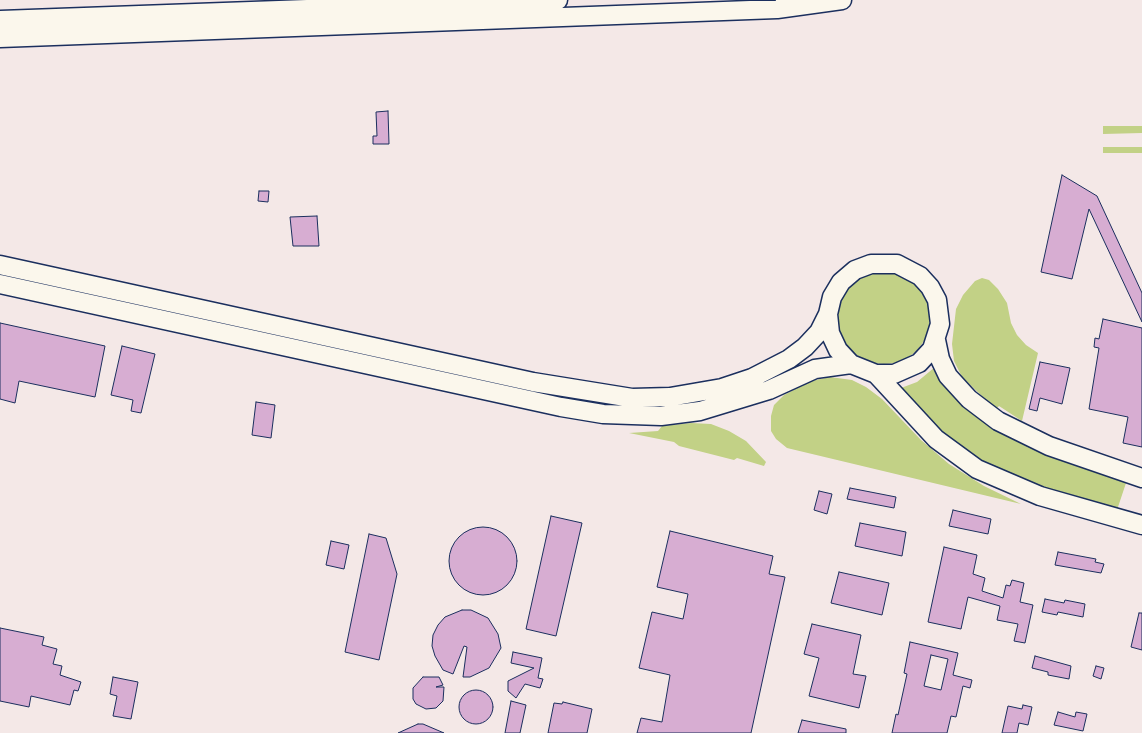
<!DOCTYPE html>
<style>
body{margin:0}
canvas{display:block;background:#f4e8e7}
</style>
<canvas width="1142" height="733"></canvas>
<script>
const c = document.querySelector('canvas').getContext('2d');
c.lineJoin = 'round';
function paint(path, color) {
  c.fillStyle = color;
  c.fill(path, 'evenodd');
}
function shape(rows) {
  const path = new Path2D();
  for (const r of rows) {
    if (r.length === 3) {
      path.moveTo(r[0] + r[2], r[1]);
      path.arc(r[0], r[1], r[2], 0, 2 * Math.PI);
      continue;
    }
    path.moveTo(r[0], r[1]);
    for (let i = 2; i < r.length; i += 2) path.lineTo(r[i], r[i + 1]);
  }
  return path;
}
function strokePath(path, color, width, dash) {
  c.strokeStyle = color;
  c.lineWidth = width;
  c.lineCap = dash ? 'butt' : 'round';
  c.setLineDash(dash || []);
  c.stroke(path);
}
const green = shape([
 [1103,126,1142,126,1142,133,1103,134],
 [1103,147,1142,147,1142,153,1103,153],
 [884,318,46],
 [982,278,989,280,998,289,1007,303,1011,323,1017,335,1026,345,1038,353,1022,421,999,406,997,408,985,399,962,377,954,361,952,344,956,309,963,295,975,281],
 [935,367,945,384,1127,480,1116,513,1027,483,987,465,948,439,901,388,917,382],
 [830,377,852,380,866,387,882,399,921,440,949,464,984,486,1021,504,787,448,776,439,771,431,771,416,774,405,784,395,811,381],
 [543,391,591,401,590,406,542,396],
 [691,423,711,424,729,431,746,441,766,462,764,466,737,458,734,460,679,446,674,442,629,433,658,431,662,426]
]);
const building = shape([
 [388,111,389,144,373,144,373,136,377,136,376,112,388,111],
 [1062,175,1097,196,1142,293,1142,322,1089,209,1072,279,1041,272,1062,175],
 [259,191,269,191,268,202,258,201,259,191],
 [317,216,319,246,293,246,290,217,317,216],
 [1103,319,1142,328,1142,447,1123,443,1128,417,1089,409,1099,348,1094,347,1095,338,1099,339,1103,319],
 [0,323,105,346,95,397,19,381,15,403,0,399,0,323],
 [122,346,155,354,141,413,131,411,133,400,111,395,122,346],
 [1040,362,1070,368,1062,404,1040,398,1037,411,1029,409,1040,362],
 [256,402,275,405,271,438,252,435,256,402],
 [850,488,896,497,894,508,847,499,850,488],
 [819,491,832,494,827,514,814,510,819,491],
 [953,510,991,519,988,534,949,526,953,510],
 [551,516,582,523,556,636,526,629,551,516],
 [860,523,906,532,902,556,855,546,860,523],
 [483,561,34],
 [670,531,773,556,769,574,785,577,751,733,637,733,641,718,662,722,670,675,639,668,652,612,683,619,688,594,657,587,670,531],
 [369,534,386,538,397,574,379,660,345,652,369,534],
 [331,541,349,545,344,569,326,565,331,541],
 [944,547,977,555,973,574,985,578,982,591,1003,598,1006,585,1010,586,1012,580,1024,583,1020,602,1033,605,1025,643,1014,641,1018,624,997,620,1000,606,968,597,961,629,928,622,944,547],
 [1058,552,1096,559,1095,562,1104,564,1101,573,1055,565,1058,552],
 [839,572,889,583,882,615,831,603,839,572],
 [1045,599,1064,603,1065,600,1085,604,1083,617,1058,612,1057,615,1042,612,1045,599],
 [462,610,471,610,488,618,498,634,501,648,489,668,470,677,463,677,467,647,464,646,453,674,443,670,435,656,432,646,433,635,438,625,445,617,462,610],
 [1139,613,1142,613,1142,650,1131,647,1139,613],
 [812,624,861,635,853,674,866,676,859,708,809,696,819,658,804,654,812,624],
 [0,628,44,637,42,645,57,649,53,664,62,666,60,675,81,682,78,691,74,690,70,705,31,696,29,707,0,701,0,628],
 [910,642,958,653,953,675,972,680,970,688,963,686,956,717,951,716,947,733,892,733,896,714,898,715,907,674,904,673,910,642],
 [931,655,948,659,941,690,924,686,931,655],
 [513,652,542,658,538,678,543,679,540,688,525,684,516,698,508,691,508,681,534,668,511,663,513,652],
 [1035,656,1071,666,1069,679,1048,675,1048,672,1032,668,1035,656],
 [1096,666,1104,668,1101,679,1093,676,1096,666],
 [113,677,138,682,131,719,113,716,117,696,110,694,113,677],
 [423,677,439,677,443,685,436,687,444,687,443,701,436,708,426,709,416,704,413,699,413,688,423,677],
 [476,707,17],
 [511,701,526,705,520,733,505,733,511,701],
 [563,702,592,709,587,733,548,733,554,703,562,704,563,702],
 [1023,705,1032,707,1028,725,1019,723,1017,733,1002,733,1008,706,1022,709,1023,705],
 [1058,712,1075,717,1076,712,1087,714,1083,731,1054,725,1058,712],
 [802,720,846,729,846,733,798,733,802,720],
 [418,724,423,724,444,733,398,733,418,724]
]);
const major = shape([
 [0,20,558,0],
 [0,38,777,9,842,0],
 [0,265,533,382,632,398,670,397,722,388,752,378,789,359,805,347,819,332,828,314,832,297,841,282,855,270,871,264,897,264,920,276,930,287,937,300,940,324,932,349,919,363,894,374,876,374,851,364,838,350,830,333,828,314],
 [0,284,561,407,603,414,661,416,700,411,769,390,815,369,851,364],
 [936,340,940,359,948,376,969,399,998,421,1049,446,1142,478],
 [876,374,936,439,977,469,1040,496,1142,525]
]);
paint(green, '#c2d186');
paint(building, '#d7add2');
strokePath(building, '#1b2f5e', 1);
strokePath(major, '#1b2f5e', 21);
strokePath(major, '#fbf7ec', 18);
</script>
